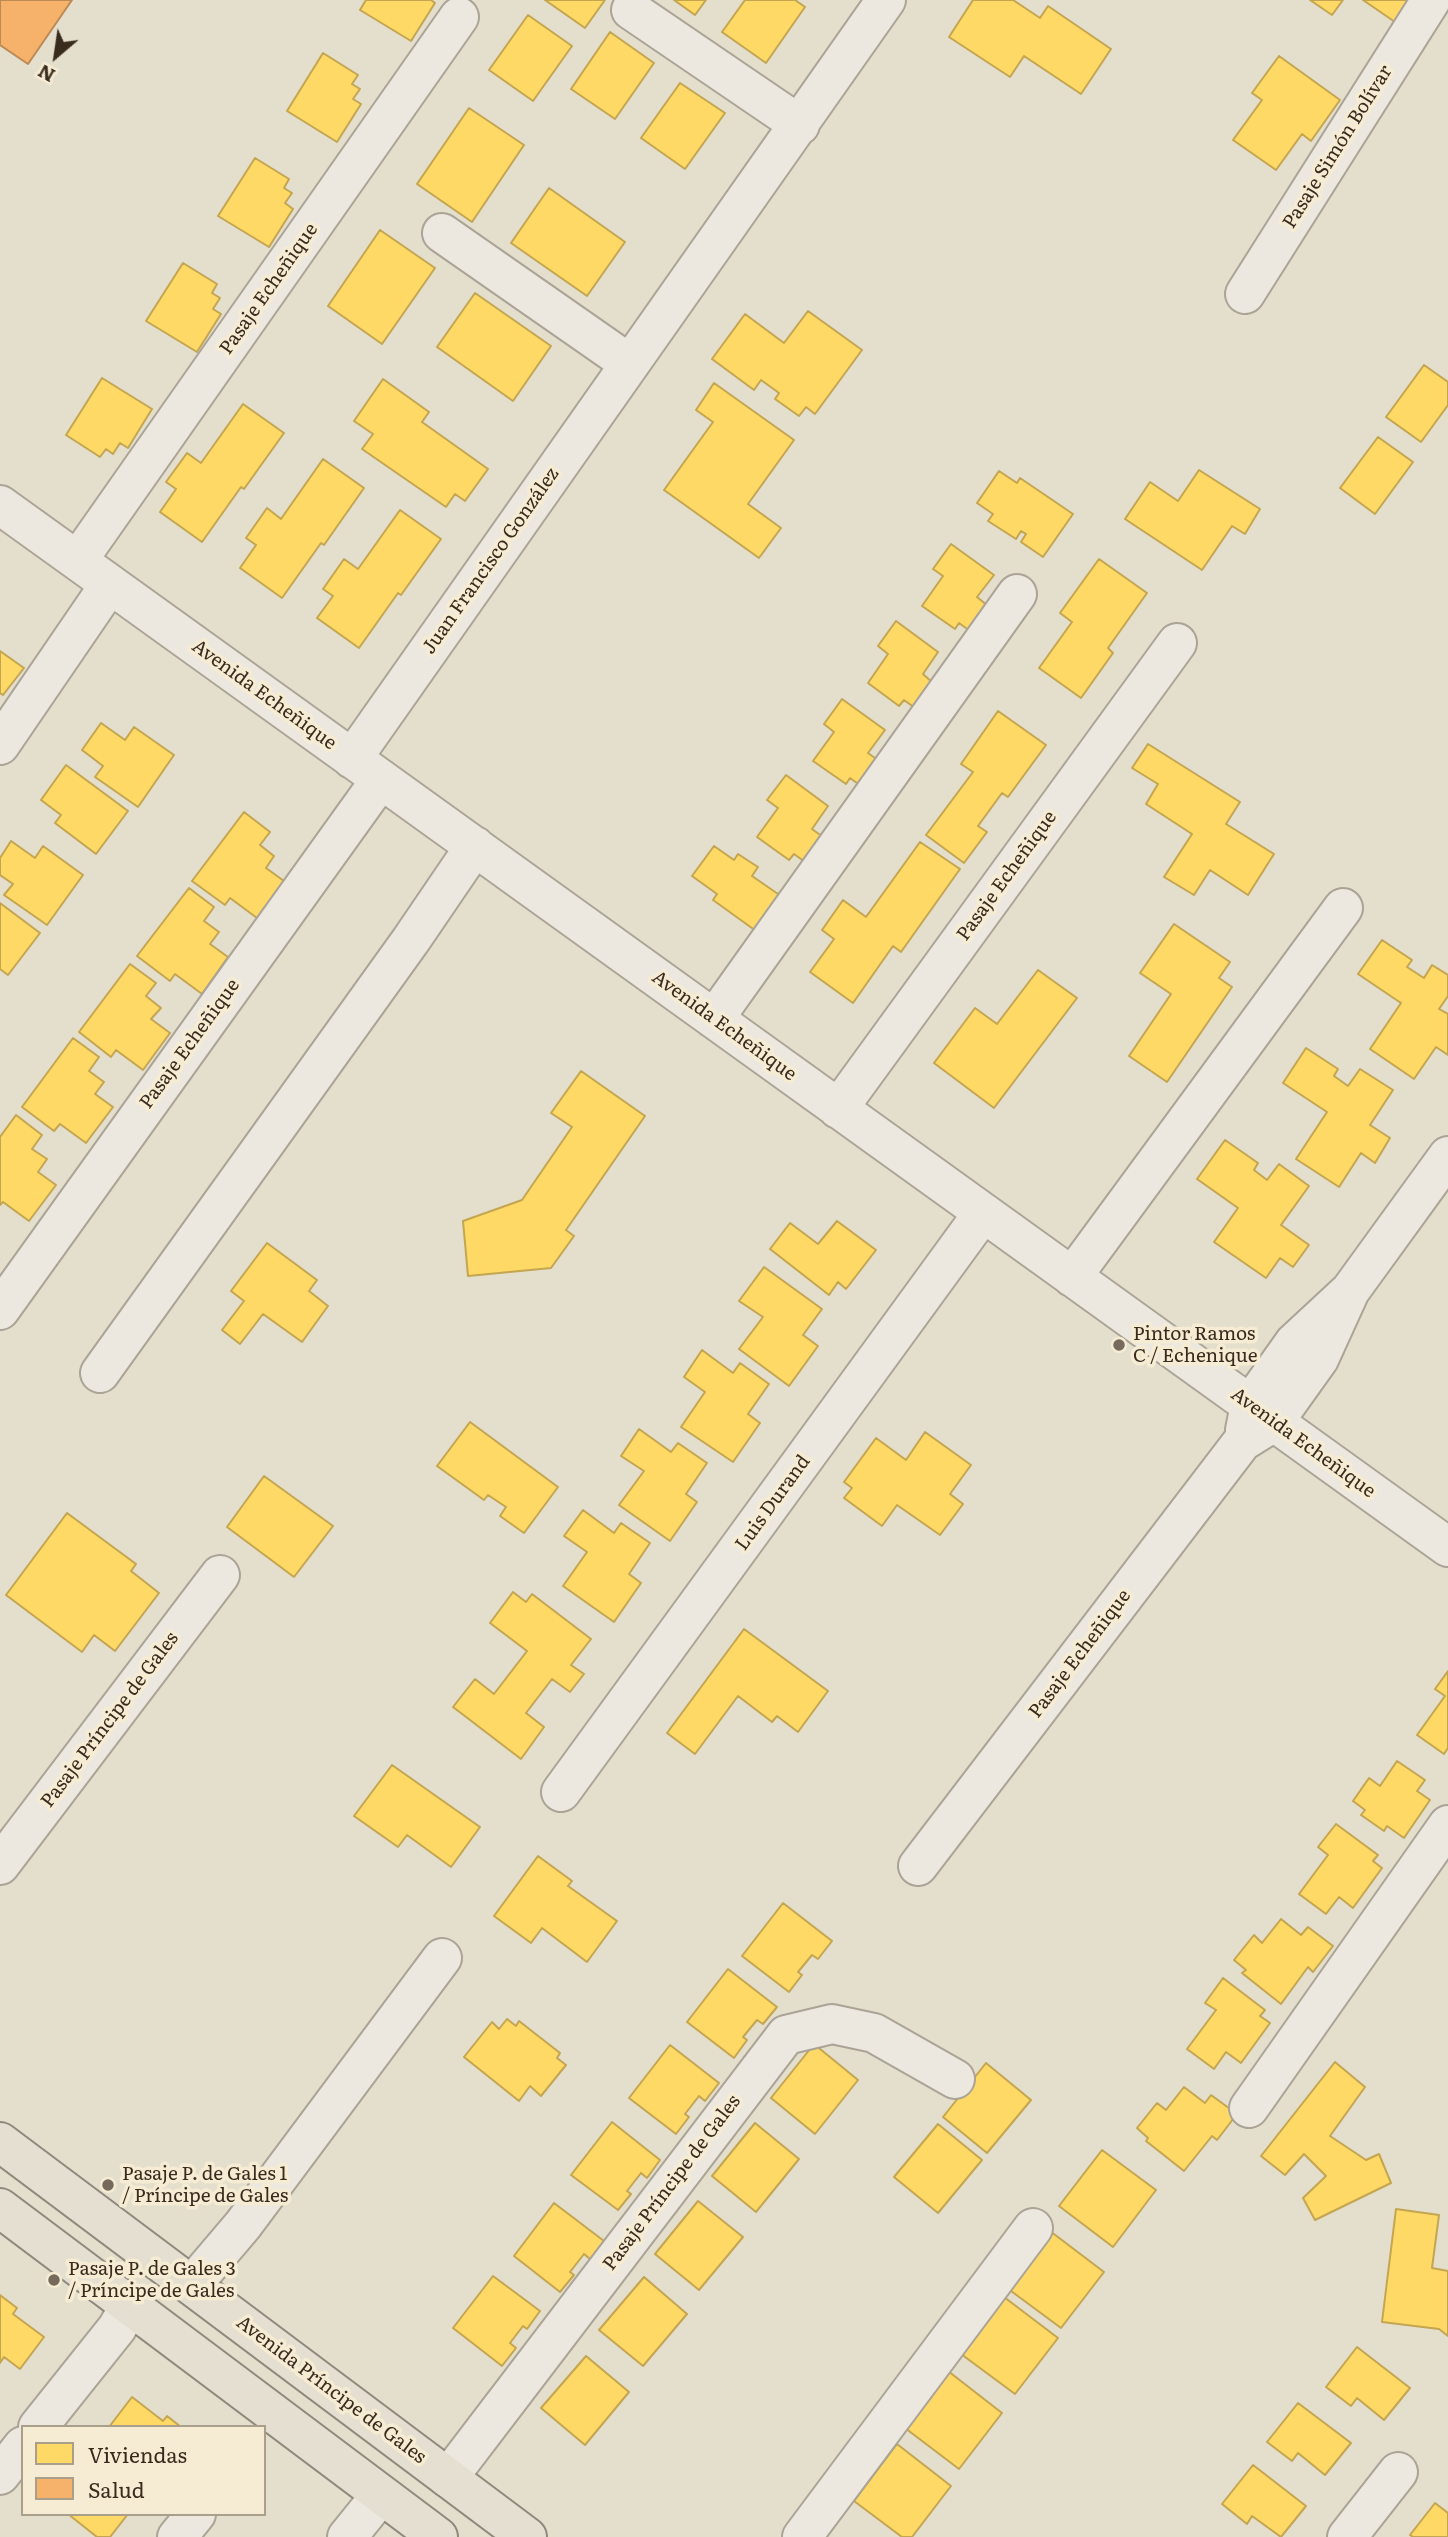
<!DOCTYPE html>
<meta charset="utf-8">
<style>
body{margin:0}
#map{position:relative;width:1448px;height:2537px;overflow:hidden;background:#e4decd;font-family:Literata,serif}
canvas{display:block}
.legend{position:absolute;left:21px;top:2425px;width:245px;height:91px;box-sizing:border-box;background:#f6ecd3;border:2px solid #aa9f8b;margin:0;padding:9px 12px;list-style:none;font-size:21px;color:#392b1e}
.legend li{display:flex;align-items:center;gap:14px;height:35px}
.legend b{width:35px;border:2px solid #aa9f8b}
.north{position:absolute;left:21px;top:21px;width:70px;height:70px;-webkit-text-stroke:5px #f6ecd3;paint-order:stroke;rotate:209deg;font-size:19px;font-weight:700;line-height:28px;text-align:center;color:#392b1e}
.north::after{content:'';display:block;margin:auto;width:24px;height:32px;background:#392b1e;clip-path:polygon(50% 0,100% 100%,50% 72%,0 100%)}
</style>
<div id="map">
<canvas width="1448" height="2537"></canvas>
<ul class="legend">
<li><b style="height:19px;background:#ffd966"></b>Viviendas</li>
<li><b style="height:19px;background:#f6b26b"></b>Salud</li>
</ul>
<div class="north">N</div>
</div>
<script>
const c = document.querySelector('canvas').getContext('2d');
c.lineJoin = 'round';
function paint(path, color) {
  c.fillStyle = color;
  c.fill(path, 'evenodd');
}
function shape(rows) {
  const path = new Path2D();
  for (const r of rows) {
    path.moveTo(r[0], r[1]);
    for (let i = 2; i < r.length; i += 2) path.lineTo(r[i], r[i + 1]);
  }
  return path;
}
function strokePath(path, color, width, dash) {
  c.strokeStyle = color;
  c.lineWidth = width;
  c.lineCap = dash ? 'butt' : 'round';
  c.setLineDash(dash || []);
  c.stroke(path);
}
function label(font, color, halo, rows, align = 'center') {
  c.font = font + ' Literata,serif';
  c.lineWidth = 7;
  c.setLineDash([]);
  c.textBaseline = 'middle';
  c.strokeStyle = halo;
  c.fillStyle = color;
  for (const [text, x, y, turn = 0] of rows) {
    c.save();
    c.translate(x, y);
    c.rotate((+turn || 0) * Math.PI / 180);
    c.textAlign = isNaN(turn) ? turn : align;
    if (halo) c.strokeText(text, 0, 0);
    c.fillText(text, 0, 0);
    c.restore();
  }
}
const homes = shape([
 [366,0,431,0,435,3,411,41,360,10,366,0],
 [545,0,605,0,585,28,545,0],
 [674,0,706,0,695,15,674,0],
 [745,0,795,0,805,7,766,63,722,32,745,0],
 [973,0,1013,0,1040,18,1048,6,1111,49,1081,94,1024,56,1010,77,949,37,973,0],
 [1310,0,1343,0,1332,15,1310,0],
 [1363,0,1411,0,1395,22,1363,0],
 [528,15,572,46,533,101,489,70,528,15],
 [610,32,654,63,615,119,571,89,610,32],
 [323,53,358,75,352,84,360,89,353,99,361,104,337,142,287,111,323,53],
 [1279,56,1340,100,1311,141,1302,134,1276,170,1233,140,1262,100,1252,93,1279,56],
 [680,83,725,113,685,169,641,138,680,83],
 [469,108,524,145,472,222,417,184,469,108],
 [255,158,289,179,284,188,292,193,285,203,293,209,269,247,218,216,255,158],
 [549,188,625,242,587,296,511,243,549,188],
 [380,230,435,268,382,344,328,306,380,230],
 [183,263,217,284,212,293,220,298,213,309,221,314,197,352,146,321,183,263],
 [475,293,551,346,513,401,437,347,475,293],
 [808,311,862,350,815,414,806,407,799,416,775,399,779,393,761,380,754,390,712,359,745,314,784,343,808,311],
 [1424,365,1448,382,1448,405,1421,442,1386,417,1424,365],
 [102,378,152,409,128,448,120,443,113,454,106,449,100,457,66,435,102,378],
 [383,379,429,412,422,422,488,469,465,501,455,494,446,507,362,449,373,434,354,421,383,379],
 [714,383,794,440,748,504,781,528,759,558,664,490,713,422,696,410,714,383],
 [243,404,284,433,244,489,241,487,202,542,160,512,176,489,166,482,187,453,201,463,243,404],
 [1378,437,1413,462,1375,514,1340,488,1378,437],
 [323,459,364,488,324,545,321,543,282,598,240,568,256,545,246,538,267,508,281,519,323,459],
 [1199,470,1260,509,1245,534,1232,526,1202,570,1125,519,1150,482,1178,501,1199,470],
 [999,471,1017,483,1020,478,1073,514,1043,557,1021,542,1026,534,1021,531,1016,539,988,521,993,514,977,503,999,471],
 [400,510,441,539,401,595,398,593,359,648,317,618,333,596,323,589,344,559,358,569,400,510],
 [951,544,994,575,977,597,988,606,970,631,959,623,955,629,922,606,943,576,933,569,951,544],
 [1099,559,1147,593,1108,648,1113,653,1081,698,1039,668,1072,622,1060,613,1099,559],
 [896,621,938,652,923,674,933,683,915,708,904,700,899,706,868,683,888,654,878,646,896,621],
 [0,651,24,668,3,695,0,693,0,651],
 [842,699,885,730,868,753,879,761,861,786,850,778,846,784,813,761,834,732,824,724,842,699],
 [998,711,1046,745,1008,797,1002,793,978,826,987,832,964,863,926,835,973,772,961,764,998,711],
 [101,723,125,740,134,727,174,755,138,807,95,777,103,766,82,750,101,723],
 [1148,744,1240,802,1226,824,1274,854,1248,895,1210,870,1194,895,1164,877,1192,834,1146,804,1158,784,1132,768,1148,744],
 [66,765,128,811,96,854,55,823,61,815,41,800,66,765],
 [786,775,828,806,812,829,823,837,805,862,794,854,789,860,757,837,778,808,767,800,786,775],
 [244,812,270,832,260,845,274,856,266,868,284,881,257,918,230,898,225,905,192,881,244,812],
 [11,841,35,858,43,846,83,875,47,925,4,895,13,884,0,875,0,858,11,841],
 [920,842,960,869,901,952,893,946,853,1003,810,972,834,939,822,930,843,900,866,917,920,842],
 [714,846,734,860,738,854,758,867,752,876,781,896,756,931,713,900,717,894,692,876,714,846],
 [189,888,214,907,204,921,219,932,210,944,228,957,202,994,175,974,170,981,137,956,189,888],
 [0,903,40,933,8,975,0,969,0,903],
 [1174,924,1230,962,1219,978,1232,987,1167,1082,1129,1056,1171,994,1140,973,1174,924],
 [1382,940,1412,960,1407,967,1424,978,1432,965,1448,975,1448,996,1439,1009,1448,1014,1448,1055,1436,1047,1414,1079,1370,1049,1401,1003,1358,974,1382,940],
 [130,964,156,983,146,996,161,1008,151,1019,170,1033,143,1070,116,1050,111,1057,79,1032,130,964],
 [1038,970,1077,998,994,1108,934,1063,975,1008,997,1024,1038,970],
 [73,1038,99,1057,89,1071,104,1082,95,1094,113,1107,86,1143,60,1124,54,1131,22,1107,73,1038],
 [1306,1048,1338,1069,1334,1076,1348,1086,1360,1069,1393,1090,1370,1125,1390,1138,1375,1163,1361,1153,1339,1187,1296,1159,1327,1112,1283,1083,1306,1048],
 [581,1071,645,1116,566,1230,574,1236,551,1268,468,1276,463,1221,522,1200,572,1127,551,1113,581,1071],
 [16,1115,42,1135,32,1149,47,1159,38,1172,56,1185,29,1221,3,1202,0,1205,0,1137,16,1115],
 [1225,1140,1258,1163,1254,1170,1267,1180,1279,1164,1309,1186,1281,1225,1309,1245,1293,1267,1280,1258,1266,1278,1214,1242,1238,1208,1197,1179,1225,1140],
 [837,1221,876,1250,846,1289,838,1282,829,1295,770,1249,790,1223,818,1244,837,1221],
 [267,1243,317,1280,309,1291,328,1306,302,1342,263,1314,240,1344,222,1330,244,1301,231,1291,267,1243],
 [764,1267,822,1309,803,1335,818,1346,789,1386,739,1349,763,1317,739,1301,764,1267],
 [702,1350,733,1373,740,1363,769,1384,748,1414,760,1423,733,1462,681,1427,705,1392,684,1377,702,1350],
 [470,1422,558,1487,524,1533,500,1516,506,1507,488,1495,484,1500,437,1466,470,1422],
 [639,1429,671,1452,678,1443,707,1463,686,1494,697,1502,670,1541,619,1505,644,1471,621,1456,639,1429],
 [925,1432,971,1465,950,1494,963,1504,940,1535,897,1505,882,1526,844,1498,852,1488,844,1482,876,1438,906,1460,925,1432],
 [264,1476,333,1526,294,1577,227,1527,264,1476],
 [583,1510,614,1533,621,1523,650,1543,629,1574,641,1583,614,1622,563,1586,587,1552,564,1536,583,1510],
 [67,1513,136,1564,131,1571,159,1593,115,1651,94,1635,82,1652,6,1595,67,1513],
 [513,1592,526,1602,532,1594,591,1639,571,1665,584,1674,570,1692,552,1679,526,1713,544,1727,521,1759,453,1707,475,1679,494,1694,527,1651,490,1623,513,1592],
 [744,1629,828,1691,798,1732,777,1716,772,1722,738,1696,695,1754,667,1733,744,1629],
 [1448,1671,1448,1748,1444,1754,1417,1735,1445,1696,1435,1689,1448,1671],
 [1397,1761,1425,1780,1417,1791,1430,1800,1404,1838,1387,1826,1384,1831,1361,1815,1365,1810,1353,1801,1369,1778,1380,1786,1397,1761],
 [392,1765,480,1827,451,1867,407,1835,398,1847,354,1816,392,1765],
 [1336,1824,1378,1855,1373,1861,1382,1868,1353,1908,1339,1897,1326,1914,1299,1894,1328,1855,1318,1847,1336,1824],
 [538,1856,572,1881,568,1886,617,1921,587,1962,542,1928,531,1943,494,1916,538,1856],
 [783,1903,832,1941,818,1959,812,1955,798,1972,802,1975,789,1992,742,1956,783,1903],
 [1281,1919,1301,1935,1308,1927,1333,1946,1313,1972,1308,1967,1281,2004,1242,1973,1246,1970,1234,1960,1254,1935,1262,1943,1281,1919],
 [728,1969,777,2007,763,2024,757,2020,743,2037,747,2040,734,2058,687,2022,728,1969],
 [1223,1978,1265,2010,1260,2016,1270,2023,1241,2063,1226,2052,1214,2069,1187,2049,1216,2010,1205,2003,1223,1978],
 [507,2019,516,2026,519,2021,560,2053,557,2058,566,2065,541,2096,530,2086,519,2101,464,2057,492,2022,499,2029,507,2019],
 [814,2044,858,2080,815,2134,771,2098,814,2044],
 [670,2045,719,2083,705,2101,699,2096,685,2114,689,2117,676,2134,629,2098,670,2045],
 [1335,2062,1365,2087,1330,2136,1366,2160,1379,2154,1391,2183,1315,2220,1303,2198,1326,2176,1304,2154,1285,2175,1261,2156,1335,2062],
 [986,2063,1031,2100,987,2153,943,2117,986,2063],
 [1184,2087,1205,2103,1211,2095,1237,2114,1217,2140,1212,2136,1184,2171,1146,2141,1148,2138,1137,2128,1157,2103,1166,2110,1184,2087],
 [612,2122,660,2160,647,2178,641,2173,627,2191,631,2194,618,2210,571,2175,612,2122],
 [755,2123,799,2159,756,2212,712,2176,755,2123],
 [938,2124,982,2160,938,2213,894,2177,938,2124],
 [1102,2150,1156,2190,1113,2247,1059,2206,1102,2150],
 [698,2201,743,2237,699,2290,655,2254,698,2201],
 [554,2203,604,2241,590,2259,584,2254,570,2272,574,2275,560,2292,514,2256,554,2203],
 [1396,2209,1439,2215,1432,2268,1448,2271,1448,2336,1439,2329,1382,2322,1396,2209],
 [1050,2231,1104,2272,1061,2328,1007,2288,1050,2231],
 [493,2276,540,2311,527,2329,523,2326,510,2343,516,2348,502,2366,453,2328,493,2276],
 [644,2277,687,2314,643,2366,599,2330,644,2277],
 [0,2295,17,2308,13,2314,44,2337,20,2369,4,2357,0,2363,0,2295],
 [1004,2297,1058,2338,1015,2394,961,2354,1004,2297],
 [1357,2347,1410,2388,1384,2420,1357,2398,1351,2406,1326,2387,1357,2347],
 [586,2356,629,2392,585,2445,541,2408,586,2356],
 [948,2371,1002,2413,959,2469,905,2428,948,2371],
 [132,2397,163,2421,167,2416,181,2427,109,2427,132,2397],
 [1298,2403,1351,2443,1325,2475,1298,2453,1292,2461,1267,2442,1298,2403],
 [897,2444,951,2486,912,2537,902,2537,854,2501,897,2444],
 [1253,2465,1306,2506,1281,2537,1252,2516,1247,2524,1222,2504,1253,2465],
 [1435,2503,1448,2513,1448,2537,1413,2537,1410,2535,1435,2503],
 [68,2514,128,2514,110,2537,97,2537,68,2514]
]);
const health = shape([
 [0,0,72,0,28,64,0,45,0,0]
]);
const minor = shape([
 [631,10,800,125],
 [442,233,630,364],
 [1245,294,1431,0],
 [0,505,1448,1547],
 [78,560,459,17],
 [0,745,110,584],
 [352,759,886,0],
 [714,1019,1017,594],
 [838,1109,1177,643],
 [1072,1277,1343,908],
 [0,1310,381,779],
 [100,1373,411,940,475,846],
 [1245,1430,1250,1405,1294,1343,1350,1291,1448,1156],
 [561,1792,983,1213],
 [0,1865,220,1575],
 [918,1866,1242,1442,1274,1422,1319,1359,1350,1291],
 [1249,2108,1448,1825],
 [192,2285,243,2225,442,1958],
 [38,2427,117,2328,130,2305],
 [0,2475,23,2446],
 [448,2478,786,2035,832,2024,874,2033,955,2079],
 [177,2537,196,2514],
 [347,2537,381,2495],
 [802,2537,1033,2228],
 [1347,2537,1398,2472]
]);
const major = shape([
 [0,2142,527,2537],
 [0,2208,438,2537]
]);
const markers = [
 [1119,1345,7,"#756a5b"],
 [108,2185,7,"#756a5b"],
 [54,2280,7,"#756a5b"]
];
const streetNames = [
 ["Pasaje Simón Bolívar",1338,147,-58],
 ["Pasaje Echeñique",269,289,-55],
 ["Juan Francisco González",491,561,-55],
 ["Avenida Echeñique",264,695,36],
 ["Pasaje Echeñique",1007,876,-54],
 ["Avenida Echeñique",724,1026,36],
 ["Pasaje Echeñique",190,1044,-54],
 ["Avenida Echeñique",1303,1443,36],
 ["Luis Durand",773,1503,-54],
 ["Pasaje Echeñique",1080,1654,-53],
 ["Pasaje Príncipe de Gales",110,1720,-53],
 ["Pasaje Príncipe de Gales",672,2183,-53],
 ["Avenida Príncipe de Gales",331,2390,37]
];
const poiNames = [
 ["Pintor Ramos",1133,1334],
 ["C / Echenique",1133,1356],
 ["Pasaje P. de Gales 1",122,2174],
 ["/ Príncipe de Gales",122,2196],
 ["Pasaje P. de Gales 3",68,2269],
 ["/ Príncipe de Gales",68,2291]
];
paint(homes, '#ffd966');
strokePath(homes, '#c4a550', 2);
paint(health, '#f6b26b');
strokePath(health, '#bd8a54', 2);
strokePath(minor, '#aaa396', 42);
strokePath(major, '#8f887d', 42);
strokePath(minor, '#ece8df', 38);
strokePath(major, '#e4dfd0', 38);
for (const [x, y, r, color] of markers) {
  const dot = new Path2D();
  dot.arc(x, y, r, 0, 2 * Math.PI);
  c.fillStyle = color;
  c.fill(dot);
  strokePath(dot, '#f6ecd3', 2.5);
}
label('19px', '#392b1e', '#f6ecd3', streetNames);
label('19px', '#392b1e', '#f6ecd3', poiNames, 'left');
</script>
